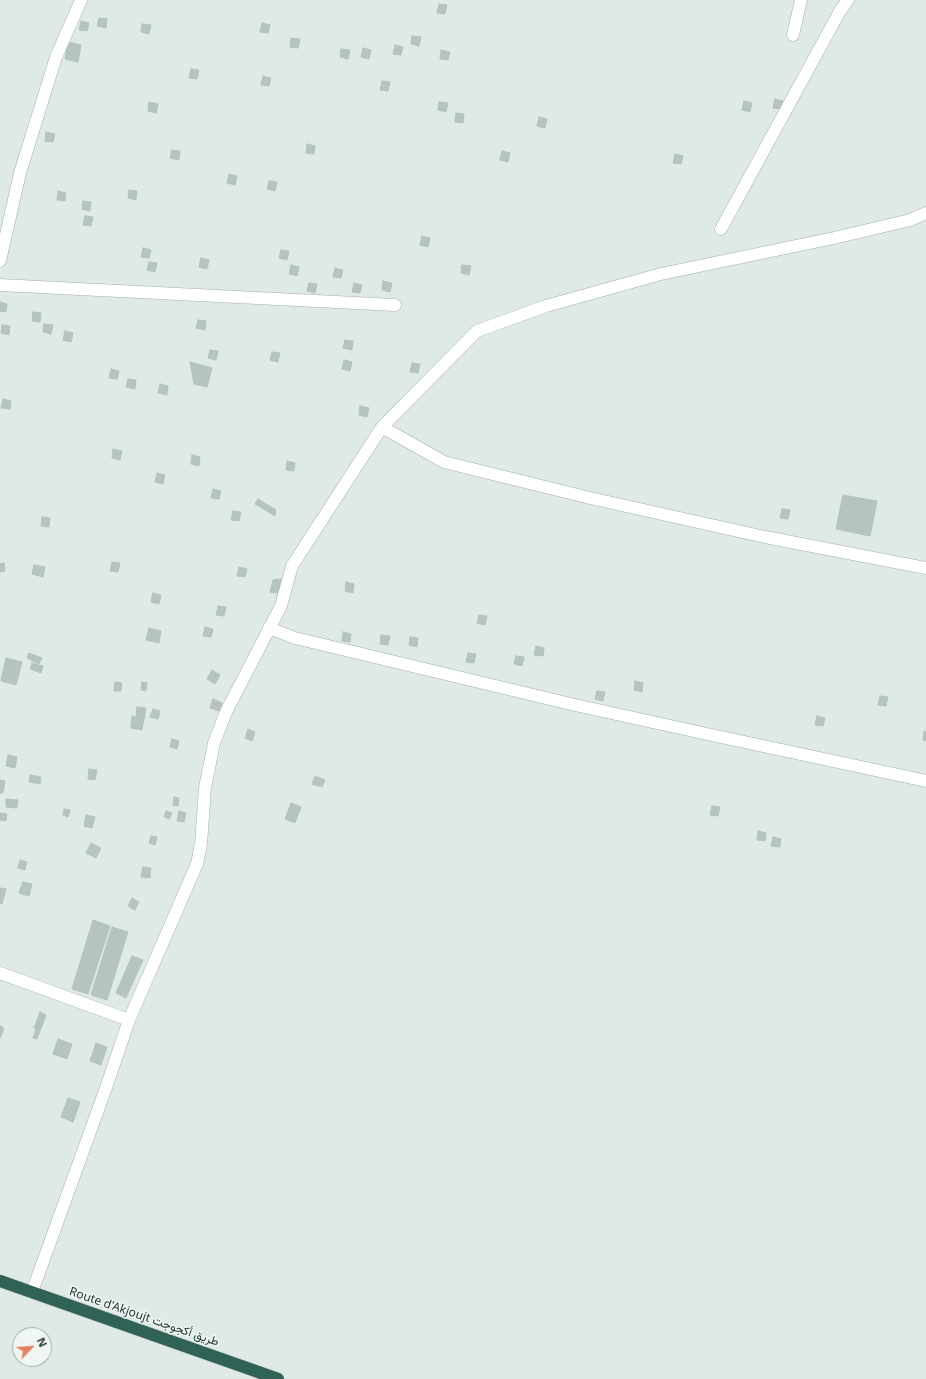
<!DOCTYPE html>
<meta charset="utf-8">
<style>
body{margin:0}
#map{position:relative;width:926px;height:1379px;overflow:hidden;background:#dfe9e5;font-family:"Noto Sans",sans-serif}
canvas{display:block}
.north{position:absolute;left:12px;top:1327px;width:40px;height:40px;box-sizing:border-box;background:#eff6f3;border:1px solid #9daaa6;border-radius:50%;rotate:65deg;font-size:11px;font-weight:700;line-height:16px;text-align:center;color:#223832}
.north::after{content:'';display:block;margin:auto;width:14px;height:18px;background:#e78060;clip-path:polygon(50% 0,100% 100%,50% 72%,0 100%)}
</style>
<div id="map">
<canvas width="926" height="1379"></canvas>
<div class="north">N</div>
</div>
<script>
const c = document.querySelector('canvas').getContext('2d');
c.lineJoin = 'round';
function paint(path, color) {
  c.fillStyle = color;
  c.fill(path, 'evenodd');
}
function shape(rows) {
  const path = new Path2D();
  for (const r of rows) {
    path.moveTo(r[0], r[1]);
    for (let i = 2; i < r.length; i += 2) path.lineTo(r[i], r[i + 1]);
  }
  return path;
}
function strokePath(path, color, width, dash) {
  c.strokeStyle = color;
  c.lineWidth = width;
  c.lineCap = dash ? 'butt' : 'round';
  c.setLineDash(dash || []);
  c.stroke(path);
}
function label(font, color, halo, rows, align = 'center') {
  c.font = font + ' "Noto Sans",Vazirmatn,sans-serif';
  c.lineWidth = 3;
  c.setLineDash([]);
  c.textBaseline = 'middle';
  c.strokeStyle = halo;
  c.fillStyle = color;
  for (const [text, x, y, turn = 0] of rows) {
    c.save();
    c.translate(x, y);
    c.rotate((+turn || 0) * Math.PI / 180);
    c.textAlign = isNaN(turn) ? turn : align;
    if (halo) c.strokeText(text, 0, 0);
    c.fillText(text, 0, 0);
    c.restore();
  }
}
const building = shape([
 [439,4,447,5,445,14,437,13,439,4],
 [99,18,107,19,106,28,97,26,99,18],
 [81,21,89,23,87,31,79,30,81,21],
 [262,23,270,25,268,33,260,32,262,23],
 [142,24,151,25,149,34,141,32,142,24],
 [412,36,421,37,419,46,411,44,412,36],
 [291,38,300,39,298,48,290,47,291,38],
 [68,42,81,45,78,62,65,59,68,42],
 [395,45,403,47,401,55,393,54,395,45],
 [363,48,371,50,369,59,361,57,363,48],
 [341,49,350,50,348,59,340,57,341,49],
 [441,50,450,52,448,60,440,59,441,50],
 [191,69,199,70,197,79,189,78,191,69],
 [263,76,271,78,269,86,261,85,263,76],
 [382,81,390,82,388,91,380,90,382,81],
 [775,99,783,101,781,109,773,108,775,99],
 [744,101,752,103,750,112,742,110,744,101],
 [149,102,158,104,156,113,148,111,149,102],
 [439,102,448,103,446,112,438,110,439,102],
 [456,113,464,114,463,123,455,122,456,113],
 [539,117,547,119,545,128,537,126,539,117],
 [46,132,55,134,53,142,45,141,46,132],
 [307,144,315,146,314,154,306,153,307,144],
 [172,150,180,151,179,160,170,158,172,150],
 [502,151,510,153,508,162,500,160,502,151],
 [675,154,683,156,681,164,673,163,675,154],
 [229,174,237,176,235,185,227,183,229,174],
 [269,181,277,182,275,191,267,189,269,181],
 [129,190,137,191,136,200,128,198,129,190],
 [58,191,66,193,65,201,57,200,58,191],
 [83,201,91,202,90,211,82,209,83,201],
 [85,216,93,217,91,226,83,225,85,216],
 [422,236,430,238,428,247,420,245,422,236],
 [143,248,151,250,149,258,141,257,143,248],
 [281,250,289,251,287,260,279,258,281,250],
 [201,258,209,260,207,269,199,267,201,258],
 [149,262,157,263,155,272,147,270,149,262],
 [291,265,299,267,297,276,289,274,291,265],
 [462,265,471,266,469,275,461,273,462,265],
 [335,268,343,270,341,278,333,277,335,268],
 [383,281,392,283,390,292,382,290,383,281],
 [309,283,317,284,315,293,307,291,309,283],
 [354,283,362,285,360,293,352,292,354,283],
 [0,302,7,304,6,312,0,311,0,302],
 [33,312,41,313,40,322,32,321,33,312],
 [198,320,206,321,205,330,196,328,198,320],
 [44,324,53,325,51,334,43,332,44,324],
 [2,325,10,326,9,335,1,333,2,325],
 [65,331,73,333,71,342,63,340,65,331],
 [345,340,353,341,352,350,343,348,345,340],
 [210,350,218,351,216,360,208,358,210,350],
 [272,352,280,353,278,362,270,360,272,352],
 [344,360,352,362,350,371,342,369,344,360],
 [190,362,212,368,207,387,194,384,190,362],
 [412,363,420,364,418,373,410,372,412,363],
 [111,369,119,371,117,379,109,378,111,369],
 [128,379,136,380,135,389,126,387,128,379],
 [160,384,168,386,167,395,158,393,160,384],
 [3,399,11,401,10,409,1,408,3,399],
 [360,406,369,408,367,417,359,415,360,406],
 [113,449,122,451,120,460,112,458,113,449],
 [192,455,200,457,199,466,191,464,192,455],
 [287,461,295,463,294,471,286,470,287,461],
 [157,473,165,475,163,484,155,482,157,473],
 [213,489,221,491,219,499,211,498,213,489],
 [843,495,877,501,870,536,836,529,843,495],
 [258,499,276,510,275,516,255,504,258,499],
 [782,509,790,510,788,519,780,518,782,509],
 [233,511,241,512,239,521,231,520,233,511],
 [42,517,50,518,49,527,41,526,42,517],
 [112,562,120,563,118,572,110,571,112,562],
 [4,563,5,571,0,572,0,564,4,563],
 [34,565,45,567,43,577,32,574,34,565],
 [239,567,247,569,245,577,237,576,239,567],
 [281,579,278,593,270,592,273,580,281,579],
 [346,582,354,584,353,593,345,591,346,582],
 [153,593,161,595,159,604,151,602,153,593],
 [218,606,226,607,224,616,216,615,218,606],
 [479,615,487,616,485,625,477,623,479,615],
 [205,627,213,629,211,637,203,636,205,627],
 [149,628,161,631,159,643,146,640,149,628],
 [343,632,351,634,350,642,342,641,343,632],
 [381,635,390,636,388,645,380,644,381,635],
 [410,637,418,638,417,647,409,645,410,637],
 [536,646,544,648,543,656,534,655,536,646],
 [29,653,42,658,39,664,27,658,29,653],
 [468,653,476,654,474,663,466,662,468,653],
 [516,656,524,657,522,666,514,664,516,656],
 [6,658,22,662,16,685,1,681,6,658],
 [32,663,43,666,41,673,30,669,32,663],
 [212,670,220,675,215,684,207,679,212,670],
 [635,681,643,683,642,692,634,690,635,681],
 [115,682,122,683,121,691,114,691,115,682],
 [142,682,147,683,146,691,141,690,142,682],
 [597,691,605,692,603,701,595,699,597,691],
 [880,696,888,697,886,706,878,705,880,696],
 [213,699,222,703,219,711,210,708,213,699],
 [137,707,146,708,142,730,131,728,132,716,136,717,137,707],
 [153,709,160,711,158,719,150,717,153,709],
 [817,716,825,718,823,726,815,725,817,716],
 [248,729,255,732,252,741,245,738,248,729],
 [924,731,926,732,926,741,923,740,924,731],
 [172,739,179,741,177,749,170,747,172,739],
 [8,755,17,757,15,768,6,766,8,755],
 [89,769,97,770,95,780,88,779,89,769],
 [30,775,41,777,40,784,29,782,30,775],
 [315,776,325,780,322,787,312,784,315,776],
 [0,780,5,781,3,793,0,793,0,780],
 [174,797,179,798,178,806,173,805,174,797],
 [6,799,18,800,17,808,6,807,6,799],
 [291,803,301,807,295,823,285,819,291,803],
 [712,806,720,807,718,816,710,815,712,806],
 [64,809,70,810,68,817,63,815,64,809],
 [166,811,172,813,169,819,164,817,166,811],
 [179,811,186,813,184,822,177,821,179,811],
 [0,813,7,814,6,821,0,820,0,813],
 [86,815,95,817,92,828,84,826,86,815],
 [758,831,766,833,765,841,757,840,758,831],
 [151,836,157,837,155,845,149,843,151,836],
 [773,837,781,839,780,847,771,846,773,837],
 [91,843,101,848,96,858,86,853,91,843],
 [20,860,27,862,25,870,18,868,20,860],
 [143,867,151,868,150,878,141,877,143,867],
 [23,882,32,884,29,896,19,893,23,882],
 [0,888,6,889,2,904,0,903,0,888],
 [132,898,139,902,135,910,128,906,132,898],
 [93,920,110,926,88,994,72,989,93,920],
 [112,927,128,932,107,1000,91,995,112,927],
 [132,956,143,960,126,998,116,993,132,956],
 [40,1012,46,1015,37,1039,33,1038,36,1029,34,1028,40,1012],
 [0,1026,4,1028,0,1038,0,1026],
 [58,1039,72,1044,67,1059,53,1054,58,1039],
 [96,1043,107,1047,101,1065,90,1061,96,1043],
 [68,1098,80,1102,73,1122,61,1117,68,1098]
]);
const minor = shape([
 [793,35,801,0],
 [721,229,840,11,848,0],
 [0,261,20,173,56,57,81,0],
 [0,285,395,305],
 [382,427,444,462,590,498,765,537,926,568],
 [269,628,295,638,575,705,707,734,926,781],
 [0,973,129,1020],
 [32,1292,107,1085,129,1020,197,864,201,844,205,788,214,743,226,712,281,606,292,566,382,427,477,331,546,306,661,274,834,238,910,220,926,213]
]);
const highway = shape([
 [0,1281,278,1379]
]);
const streetNames = [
 ["Route d'Akjoujt طريق أكجوجت",144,1317,19]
];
paint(building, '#b5c4be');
strokePath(building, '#b2c2bc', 1);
strokePath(minor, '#a3b0ac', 13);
strokePath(highway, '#bdc3c2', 13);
strokePath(minor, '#fff', 12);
strokePath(highway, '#306257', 12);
label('12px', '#223832', '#eff6f3', streetNames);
</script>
